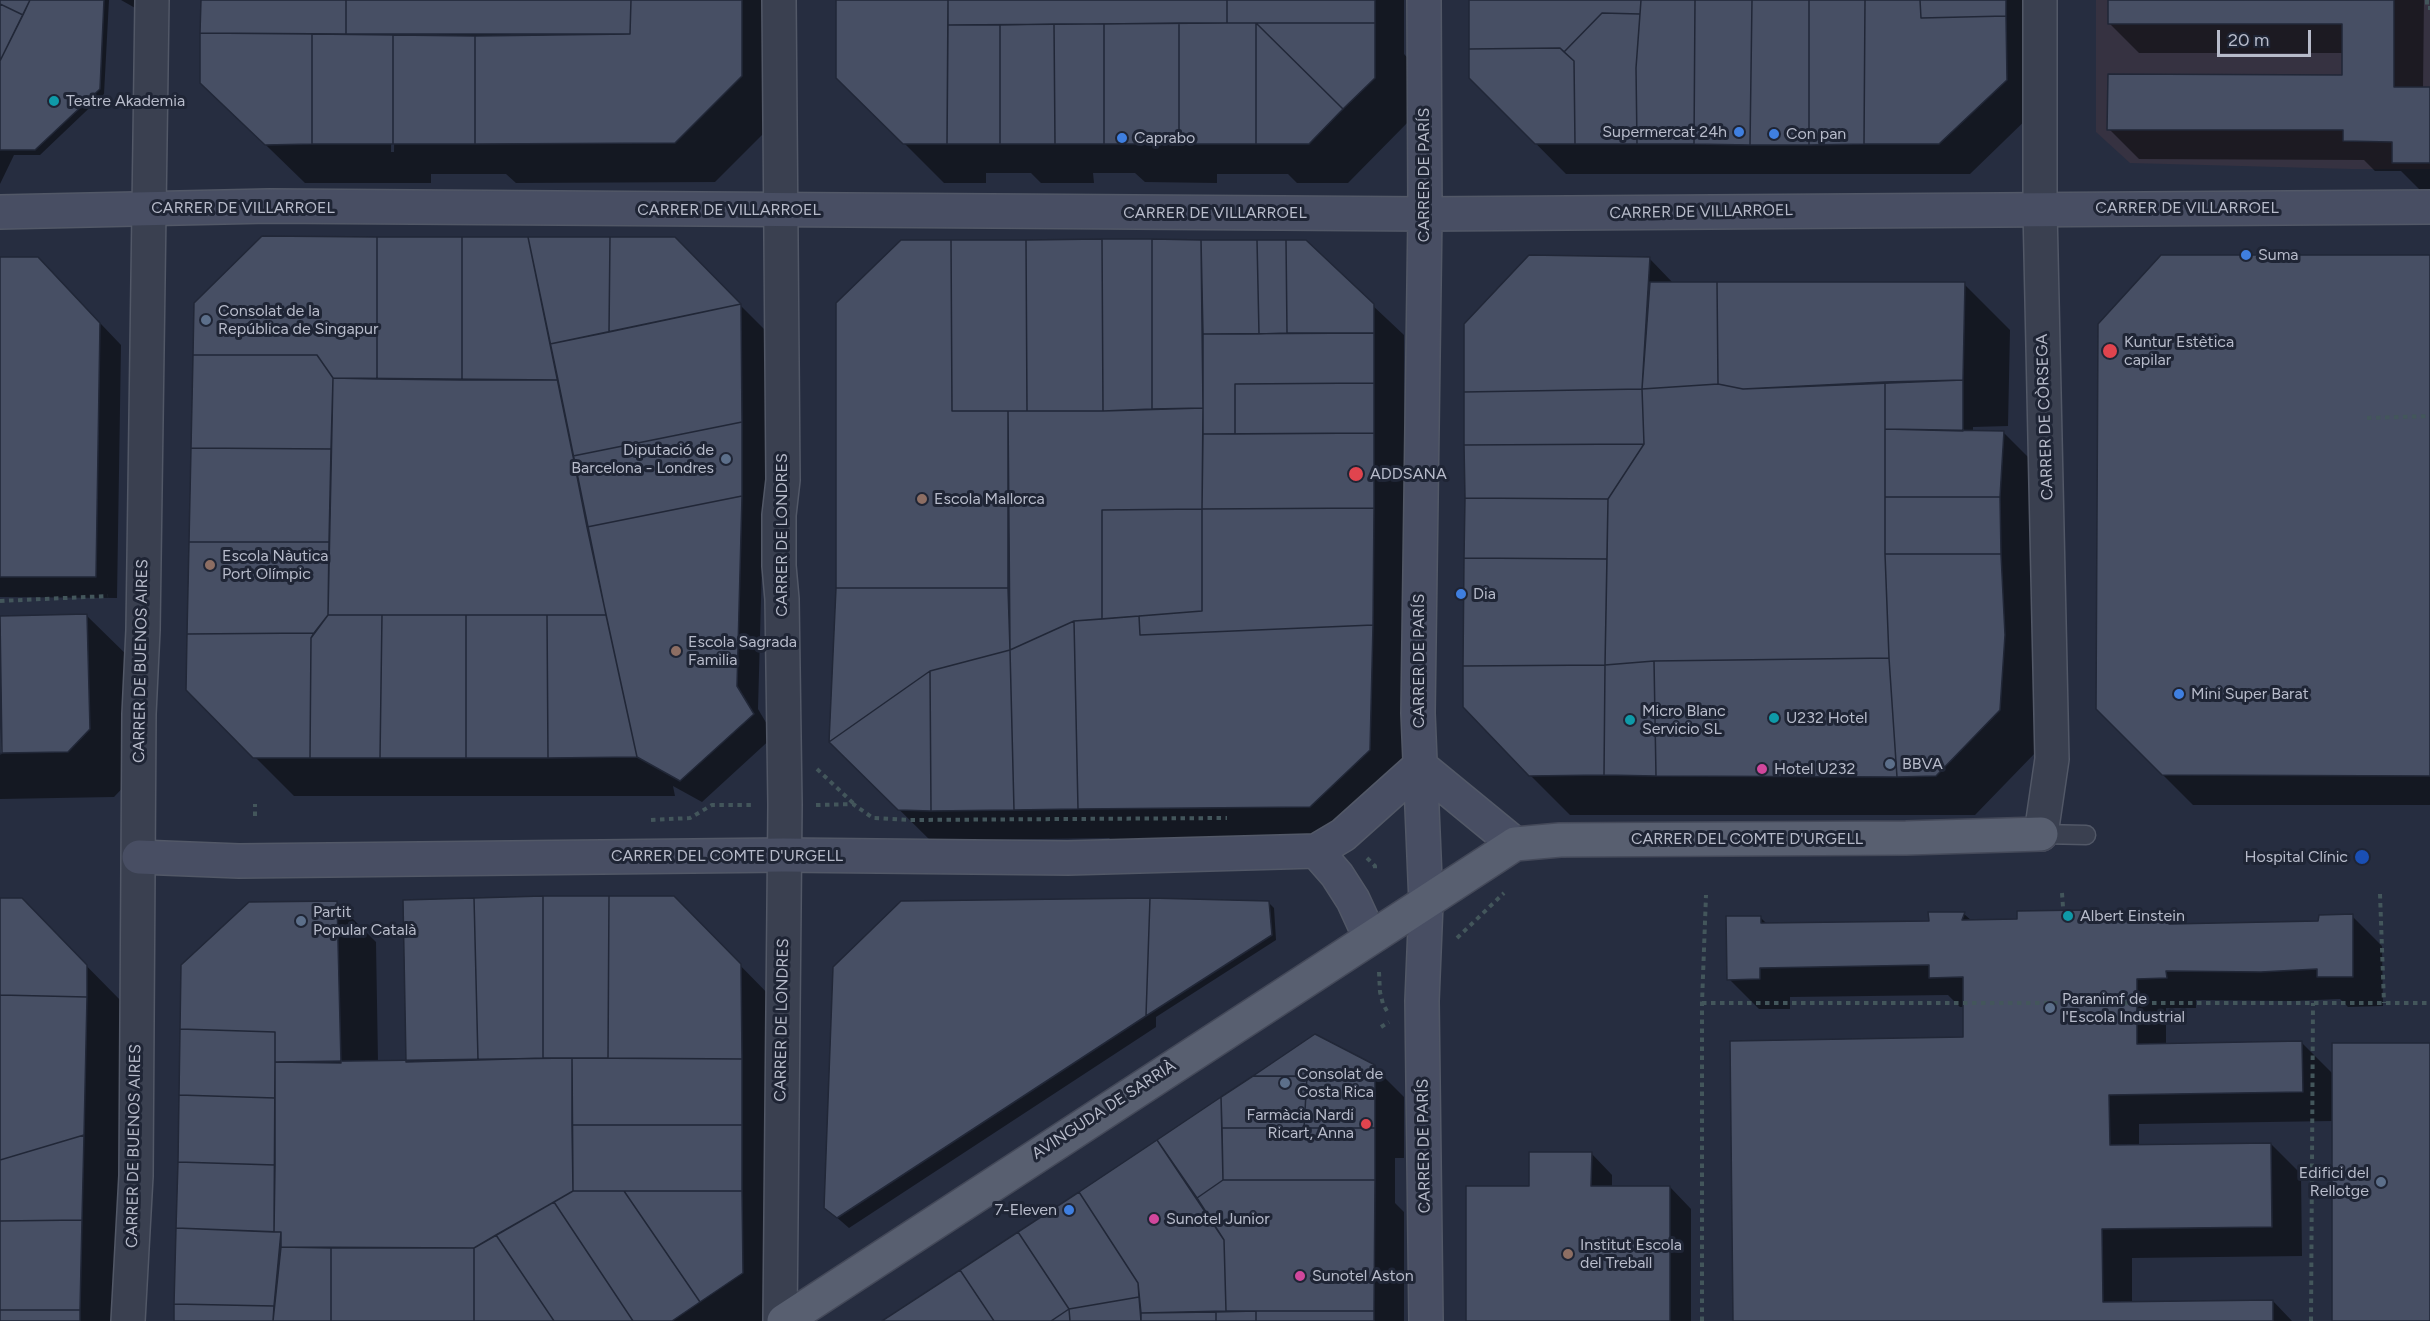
<!DOCTYPE html>
<meta charset="utf-8">
<style>
body{margin:0}
#map{position:relative;width:2430px;height:1321px;overflow:hidden;background:#262d40;font-family:Figtree,sans-serif}
canvas{display:block}
.scale{position:absolute;left:2217px;top:30px;width:94px;height:27px;box-sizing:border-box;border:3px solid #b7bbca;border-top:0;padding-left:8px;font-size:18px;line-height:21px;white-space:nowrap;color:#b7bbca;-webkit-text-stroke:4px #1f2535;paint-order:stroke}
</style>
<div id="map">
<canvas width="2430" height="1321"></canvas>
<div class="scale">20 m</div>
</div>
<script>
const c = document.querySelector('canvas').getContext('2d');
c.lineJoin = 'round';
function paint(path, color) {
  c.fillStyle = color;
  c.fill(path, 'evenodd');
}
function shape(rows) {
  const path = new Path2D();
  for (const r of rows) {
    path.moveTo(r[0], r[1]);
    for (let i = 2; i < r.length; i += 2) path.lineTo(r[i], r[i + 1]);
  }
  return path;
}
function strokePath(path, color, width, dash) {
  c.strokeStyle = color;
  c.lineWidth = width;
  c.lineCap = dash ? 'butt' : 'round';
  c.setLineDash(dash || []);
  c.stroke(path);
}
function label(font, color, halo, rows, align = 'center') {
  c.font = font + ' Figtree,sans-serif';
  c.lineWidth = 6;
  c.setLineDash([]);
  c.textBaseline = 'middle';
  c.strokeStyle = halo;
  c.fillStyle = color;
  for (const [text, x, y, turn = 0] of rows) {
    c.save();
    c.translate(x, y);
    c.rotate((+turn || 0) * Math.PI / 180);
    c.textAlign = isNaN(turn) ? turn : align;
    if (halo) c.strokeText(text, 0, 0);
    c.fillText(text, 0, 0);
    c.restore();
  }
}
const medical = shape([
 [2096,0,2430,0,2430,169,2351,169,2130,163,2096,132]
]);
const shadow = shape([
 [0,0,109,0,104,94,40,155,14,155,0,184],
 [121,0,145,0,144,13],
 [202,0,781,0,781,116,715,182,516,183,506,174,431,174,431,183,305,183,201,82],
 [392,73,395,73,394,152,391,152],
 [838,0,1404,0,1404,54,1413,64,1413,117,1348,183,1297,183,1288,174,1217,174,1217,183,1145,182,1135,173,1093,173,1094,183,1041,183,1031,173,986,173,986,183,944,183,838,77],
 [1470,0,2036,0,2036,110,1970,174,1566,174,1470,77],
 [2109,0,2424,0,2423,89,2430,89,2430,193,2423,193,2401,171,2375,171,2364,160,2139,159,2109,129,2344,76,2344,53,2139,53,2109,23],
 [674,239,771,336,771,526,763,527,758,709,774,736,702,802,673,786,675,796,294,796,188,690,196,303],
 [902,242,1305,242,1404,335,1404,465,1413,474,1413,547,1404,547,1402,657,1411,666,1408,789,1349,845,1119,847,1109,838,970,840,970,849,939,849,831,742],
 [2430,257,2430,805,2193,805,2097,709],
 [1649,258,1674,284,1964,284,2010,330,2008,426,1973,427,1973,432,2003,432,2043,472,2038,750,1975,815,1570,815,1530,775],
 [0,259,60,281,121,345,117,598,0,597],
 [86,615,133,661,135,775,114,797,0,799,0,618],
 [674,898,779,1005,768,1321,176,1321,337,903,376,942,378,1062,408,1062],
 [0,900,61,940,126,1006,119,1321,0,1321],
 [1269,903,1274,908,1276,940,1156,1017,1156,1027,849,1228,826,1208],
 [2082,911,2092,922,2138,921,2169,914,2180,925,2320,923,2352,916,2382,946,2383,1006,2348,1007,2340,999,2292,1001,2196,1000,2196,1008,2166,1008,2166,1045,2302,1043,2333,1074,2430,1044,2430,1321,2333,1321,2333,1121,2139,1124,2139,1146,2271,1144,2301,1174,2302,1256,2132,1258,2132,1303,2273,1301,2292,1321,1734,1321,1965,1039,1965,1007,1960,1007,1948,995,1790,997,1790,1009,1759,1009,1729,979,1760,917,1768,925,1930,922,1964,914,1972,921,2018,920],
 [1315,1036,1374,1067,1404,1097,1404,1158,1395,1158,1395,1203,1404,1212,1404,1321,885,1321],
 [1591,1153,1612,1175,1612,1187,1670,1187,1691,1209,1691,1321,1468,1321,1531,1187]
]);
const building = shape([
 [0,0,30,0,23,15,0,4,0,0],
 [30,0,104,0,100,89,35,150,0,150,0,61,30,0],
 [201,0,346,0,346,34,200,33,201,0],
 [346,0,631,0,630,34,346,34,346,0],
 [631,0,742,0,742,76,675,143,475,144,475,36,630,34,631,0],
 [836,0,948,0,947,144,903,144,836,78,836,0],
 [948,0,1227,0,1227,23,948,25,948,0],
 [1227,0,1375,0,1375,23,1227,23,1227,0],
 [1469,0,1641,0,1640,14,1602,13,1564,52,1560,48,1469,49,1469,0],
 [1641,0,1695,0,1694,144,1637,144,1636,68,1641,0],
 [1695,0,1752,0,1750,145,1694,144,1695,0],
 [1752,0,1809,0,1809,145,1750,145,1752,0],
 [1809,0,1865,0,1864,144,1809,145,1809,0],
 [1865,0,1920,0,1921,18,2006,16,2007,80,1939,144,1864,144,1865,0],
 [1920,0,2006,0,2006,16,1921,18,1920,0],
 [2108,0,2394,0,2394,87,2430,87,2430,163,2392,163,2392,142,2343,141,2343,130,2107,130,2108,74,2342,75,2342,24,2108,24,2108,0],
 [0,4,23,15,0,61,0,4],
 [1602,13,1640,14,1636,68,1637,144,1575,144,1574,61,1564,52,1602,13],
 [1179,23,1256,23,1256,144,1179,144,1179,23],
 [1179,23,1179,144,1104,144,1104,24,1179,23],
 [1256,23,1375,23,1375,78,1343,109,1256,23],
 [1256,23,1343,109,1309,144,1256,144,1256,23],
 [1054,24,1104,24,1104,144,1055,144,1054,24],
 [1054,24,1055,144,1000,144,1000,25,1054,24],
 [948,25,1000,25,1000,144,947,144,948,25],
 [200,33,312,34,312,144,265,145,200,83,200,33],
 [312,34,393,35,393,144,312,144,312,34],
 [393,35,475,36,475,144,393,144,393,35],
 [1560,48,1574,61,1575,144,1535,144,1469,78,1469,49,1560,48],
 [262,236,377,237,377,379,333,378,317,355,193,355,194,303,262,236],
 [377,237,462,237,462,380,377,379,377,237],
 [462,237,528,237,558,380,462,380,462,237],
 [528,237,610,237,609,332,550,344,528,237],
 [610,237,675,237,741,304,609,332,610,237],
 [1102,239,1152,239,1152,409,1103,411,1102,239],
 [1102,239,1103,411,1027,411,1026,240,1102,239],
 [1152,239,1201,240,1203,408,1152,409,1152,239],
 [901,240,951,240,952,411,1008,411,1008,588,836,588,836,303,901,240],
 [951,240,1026,240,1027,411,952,411,951,240],
 [1201,240,1257,240,1259,334,1203,334,1201,240],
 [1257,240,1286,240,1287,333,1259,334,1257,240],
 [1286,240,1306,240,1374,304,1374,333,1287,333,1286,240],
 [1529,255,1650,257,1642,389,1464,392,1464,324,1529,255],
 [2161,255,2430,255,2430,776,2162,775,2096,709,2098,324,2161,255],
 [0,257,38,257,100,323,96,577,0,577,0,257],
 [1650,282,1717,282,1718,384,1642,389,1650,282],
 [1717,282,1965,282,1963,380,1743,389,1718,384,1717,282],
 [741,304,742,422,573,456,550,344,741,304],
 [1374,333,1374,383,1235,384,1235,434,1203,434,1203,334,1374,333],
 [193,355,317,355,333,378,331,449,191,448,193,355],
 [333,378,558,380,606,615,328,615,333,378],
 [1963,380,1963,431,1885,429,1885,382,1963,380],
 [1885,382,1885,554,1889,658,1654,661,1605,665,1608,499,1644,444,1642,389,1718,384,1743,389,1885,382],
 [1374,383,1374,433,1235,434,1235,384,1374,383],
 [1642,389,1644,444,1464,445,1464,392,1642,389],
 [1203,408,1202,509,1102,510,1102,619,1074,621,1010,650,1008,411,1103,411,1203,408],
 [742,422,742,496,587,527,573,456,742,422],
 [1885,429,2004,431,2000,497,1885,497,1885,429],
 [1374,433,1374,508,1202,509,1203,434,1374,433],
 [1644,444,1608,499,1465,498,1464,445,1644,444],
 [191,448,331,449,329,542,189,542,191,448],
 [742,496,737,686,754,714,680,781,637,757,587,527,742,496],
 [1885,497,2000,497,2001,554,1885,554,1885,497],
 [1465,498,1608,499,1607,559,1464,558,1465,498],
 [1374,508,1373,625,1140,635,1139,616,1202,611,1202,509,1374,508],
 [1202,509,1202,611,1102,619,1102,510,1202,509],
 [189,542,329,542,328,615,314,633,187,634,189,542],
 [1885,554,2001,554,2005,635,2000,710,1936,776,1897,777,1889,658,1885,554],
 [1464,558,1607,559,1605,665,1463,666,1464,558],
 [836,588,1008,588,1010,650,930,671,829,742,836,588],
 [87,614,90,729,68,752,2,753,0,616,87,614],
 [328,615,382,615,380,758,310,758,311,638,328,615],
 [382,615,466,615,466,758,380,758,382,615],
 [466,615,547,615,548,758,466,758,466,615],
 [547,615,606,615,637,757,548,758,547,615],
 [1139,616,1140,635,1373,625,1370,750,1310,807,1078,809,1074,621,1139,616],
 [1074,621,1078,809,1014,810,1010,650,1074,621],
 [314,633,311,638,310,758,253,758,186,690,187,634,314,633],
 [0,643,2,753,0,754,0,643],
 [1010,650,1014,810,931,811,930,671,1010,650],
 [1889,658,1897,777,1656,776,1654,661,1889,658],
 [1654,661,1656,776,1604,775,1605,665,1654,661],
 [1605,665,1604,775,1529,776,1463,707,1463,666,1605,665],
 [930,671,931,811,898,810,829,742,930,671],
 [543,896,609,896,608,1058,543,1058,543,896],
 [543,896,543,1058,478,1060,474,898,543,896],
 [609,896,674,896,741,964,742,1059,608,1058,609,896],
 [0,898,22,898,87,965,87,997,0,995,0,898],
 [474,898,478,1060,406,1062,403,900,474,898],
 [1150,898,1269,901,1272,935,1146,1016,1150,898],
 [1150,898,1146,1016,837,1218,824,1208,833,967,901,901,1150,898],
 [337,901,341,1063,275,1062,275,1032,180,1029,181,965,249,902,337,901],
 [2082,910,2082,920,2136,920,2135,913,2169,912,2169,924,2318,921,2319,915,2353,914,2353,977,2317,977,2317,969,2261,972,2166,971,2167,978,2137,979,2137,1044,2302,1041,2303,1092,2109,1095,2110,1145,2271,1143,2272,1227,2102,1229,2103,1302,2273,1300,2273,1321,1733,1321,1730,1041,1963,1037,1963,977,1929,978,1929,965,1760,968,1760,979,1727,980,1726,916,1761,916,1761,923,1929,921,1928,912,1965,912,1962,920,2017,919,2017,911,2082,910],
 [0,995,87,997,84,1135,0,1160,0,995],
 [180,1029,275,1032,275,1098,179,1095,180,1029],
 [1315,1034,1375,1065,1375,1077,1253,1076,1315,1034],
 [2332,1043,2430,1043,2430,1321,2332,1321,2332,1043],
 [572,1058,573,1191,474,1248,281,1247,281,1232,274,1232,275,1062,572,1058],
 [572,1058,742,1059,742,1125,572,1125,572,1058],
 [1253,1076,1307,1076,1304,1128,1222,1128,1221,1097,1253,1076],
 [1307,1076,1375,1077,1375,1128,1304,1128,1307,1076],
 [179,1095,275,1098,275,1165,178,1162,179,1095],
 [1221,1097,1223,1180,1197,1198,1157,1140,1221,1097],
 [572,1125,742,1125,742,1191,573,1191,572,1125],
 [1222,1128,1375,1128,1375,1180,1223,1180,1222,1128],
 [84,1135,82,1220,0,1221,0,1160,84,1135],
 [1157,1140,1224,1240,1226,1311,1141,1313,1138,1283,1079,1192,1157,1140],
 [1529,1152,1592,1152,1591,1186,1670,1186,1670,1321,1466,1321,1466,1186,1529,1186,1529,1152],
 [178,1162,275,1165,274,1232,176,1228,178,1162],
 [1223,1180,1375,1180,1374,1311,1226,1311,1224,1240,1197,1198,1223,1180],
 [573,1191,624,1191,700,1302,672,1321,633,1321,554,1202,573,1191],
 [624,1191,742,1191,743,1273,700,1302,624,1191],
 [1079,1192,1138,1283,1139,1297,1069,1309,1018,1232,1079,1192],
 [554,1202,633,1321,554,1321,496,1235,554,1202],
 [82,1220,80,1310,0,1310,0,1221,82,1220],
 [176,1228,281,1232,274,1306,174,1304,176,1228],
 [1018,1232,1069,1309,1051,1321,994,1321,960,1270,1018,1232],
 [496,1235,554,1321,474,1321,474,1248,496,1235],
 [281,1247,331,1248,331,1321,273,1321,281,1247],
 [331,1248,474,1248,474,1321,331,1321,331,1248],
 [960,1270,994,1321,882,1321,960,1270],
 [1139,1297,1141,1321,1070,1321,1069,1309,1139,1297],
 [174,1304,274,1306,273,1321,174,1321,174,1304],
 [1069,1309,1070,1321,1051,1321,1069,1309],
 [0,1310,80,1310,80,1321,0,1321,0,1310],
 [1256,1311,1256,1321,1216,1321,1216,1312,1256,1311],
 [1256,1311,1374,1311,1374,1321,1256,1321,1256,1311],
 [1216,1312,1216,1321,1141,1321,1141,1313,1216,1312]
]);
const path = shape([
 [2427,0,2427,8,2430,8],
 [2367,418,2430,416],
 [0,601,108,596],
 [817,769,853,803],
 [816,805,853,804,873,818,910,820,1227,818],
 [255,816,255,804],
 [651,820,690,818,712,805,755,805],
 [1367,858,1375,866,1375,871],
 [2062,893,2063,907],
 [2380,894,2384,1003],
 [1457,938,1504,893],
 [1379,972,1380,992,1383,1004,1388,1013],
 [1702,1003,2430,1003],
 [1381,1027,1389,1022],
 [1702,1321,1702,1003,1706,895],
 [2311,1321,2313,1003]
]);
const lane = shape([
 [2041,834,2086,835]
]);
const street = shape([
 [779,0,783,480,779,515,779,566,782,599,785,805,780,1321],
 [2040,0,2040,209,2052,759,2041,834],
 [128,1321,136,1176,139,714,143,630,152,0]
]);
const secondary = shape([
 [1424,0,1425,214,1418,713,1426,903,1422,1001,1426,1321],
 [0,212,269,206,1425,214,2430,207],
 [1420,766,1515,844],
 [1316,851,1337,875,1353,900,1370,937],
 [139,857,239,861,783,855,1068,858,1316,851,1343,835,1420,766]
]);
const primary = shape([
 [784,1321,1515,844,1560,840,1906,838,2041,834]
]);
const markers = [
 [54,101,6,"#0f9aa8"],
 [1739,132,6,"#3f7fe0"],
 [1774,134,6,"#3f7fe0"],
 [1122,138,6,"#3f7fe0"],
 [2246,255,6,"#3f7fe0"],
 [206,320,6,"#5c6f8a"],
 [2110,351,8,"#e0444e"],
 [726,459,6,"#5c6f8a"],
 [1356,474,8,"#e0444e"],
 [922,499,6,"#8d6e63"],
 [210,565,6,"#8d6e63"],
 [1461,594,6,"#3f7fe0"],
 [676,651,6,"#8d6e63"],
 [2179,694,6,"#3f7fe0"],
 [1774,718,6,"#0f9aa8"],
 [1630,720,6,"#0f9aa8"],
 [1890,764,6,"#5c6f8a"],
 [1762,769,6,"#d1479c"],
 [2362,857,8,"#1a4fb4"],
 [2068,916,6,"#0f9aa8"],
 [301,921,6,"#5c6f8a"],
 [2050,1008,6,"#5c6f8a"],
 [1285,1083,6,"#5c6f8a"],
 [1366,1124,6,"#e0444e"],
 [2381,1182,6,"#5c6f8a"],
 [1069,1210,6,"#3f7fe0"],
 [1154,1219,6,"#d1479c"],
 [1568,1254,6,"#8d6e63"],
 [1300,1276,6,"#d1479c"]
];
const poiNames = [
 ["Teatre Akademia",66,101],
 ["Supermercat 24h",1727,132,"right"],
 ["Con pan",1786,134],
 ["Caprabo",1134,138],
 ["Suma",2258,255],
 ["Consolat de la",218,311],
 ["República de Singapur",218,329],
 ["Kuntur Estètica",2124,342],
 ["capilar",2124,360],
 ["Diputació de",714,450,"right"],
 ["Barcelona - Londres",714,468,"right"],
 ["ADDSANA",1370,474],
 ["Escola Mallorca",934,499],
 ["Escola Nàutica",222,556],
 ["Port Olímpic",222,574],
 ["Dia",1473,594],
 ["Escola Sagrada",688,642],
 ["Familia",688,660],
 ["Mini Super Barat",2191,694],
 ["Micro Blanc",1642,711],
 ["Servicio SL",1642,729],
 ["U232 Hotel",1786,718],
 ["BBVA",1902,764],
 ["Hotel U232",1774,769],
 ["Hospital Clínic",2348,857,"right"],
 ["Partit",313,912],
 ["Popular Català",313,930],
 ["Albert Einstein",2080,916],
 ["Paranimf de",2062,999],
 ["l'Escola Industrial",2062,1017],
 ["Consolat de",1297,1074],
 ["Costa Rica",1297,1092],
 ["Farmàcia Nardi",1354,1115,"right"],
 ["Ricart, Anna",1354,1133,"right"],
 ["Edifici del",2369,1173,"right"],
 ["Rellotge",2369,1191,"right"],
 ["7-Eleven",1057,1210,"right"],
 ["Sunotel Junior",1166,1219],
 ["Institut Escola",1580,1245],
 ["del Treball",1580,1263],
 ["Sunotel Aston",1312,1276]
];
const streetNames = [
 ["CARRER DE PARÍS",1424,175,-90],
 ["CARRER DE VILLARROEL",243,208],
 ["CARRER DE VILLARROEL",2187,208],
 ["CARRER DE VILLARROEL",729,210],
 ["CARRER DE VILLARROEL",1701,212,-1],
 ["CARRER DE VILLARROEL",1215,213],
 ["CARRER DE CÒRSEGA",2045,417,-92],
 ["CARRER DE LONDRES",782,535,-90],
 ["CARRER DE BUENOS AIRES",141,661,-89],
 ["CARRER DE PARÍS",1419,661,-90],
 ["CARRER DEL COMTE D'URGELL",1747,839],
 ["CARRER DEL COMTE D'URGELL",727,856],
 ["CARRER DE LONDRES",782,1020,-89],
 ["AVINGUDA DE SARRIÀ",1104,1110,-33],
 ["CARRER DE BUENOS AIRES",134,1146,-89],
 ["CARRER DE PARÍS",1424,1146,-91]
];
paint(medical, '#363241');
paint(shadow, '#0007');
paint(building, '#474f64');
strokePath(building, '#212737', 1.5);
strokePath(lane, '#525867', 21);
strokePath(street, '#525867', 36);
strokePath(secondary, '#525867', 36);
strokePath(primary, '#444959', 36);
strokePath(path, '#43565b', 4, [4.5, 4.5]);
strokePath(lane, '#3a4050', 18);
strokePath(street, '#3a4050', 33);
strokePath(secondary, '#484e63', 33);
strokePath(primary, '#585f70', 33);
for (const [x, y, r, color] of markers) {
  const dot = new Path2D();
  dot.arc(x, y, r, 0, 2 * Math.PI);
  c.fillStyle = color;
  c.fill(dot);
  strokePath(dot, '#1f2535', 2);
}
label('16px', '#b7bbca', '#1f2535', poiNames, 'left');
label('16px', '#b7bbca', '#1f2535', streetNames);
</script>
